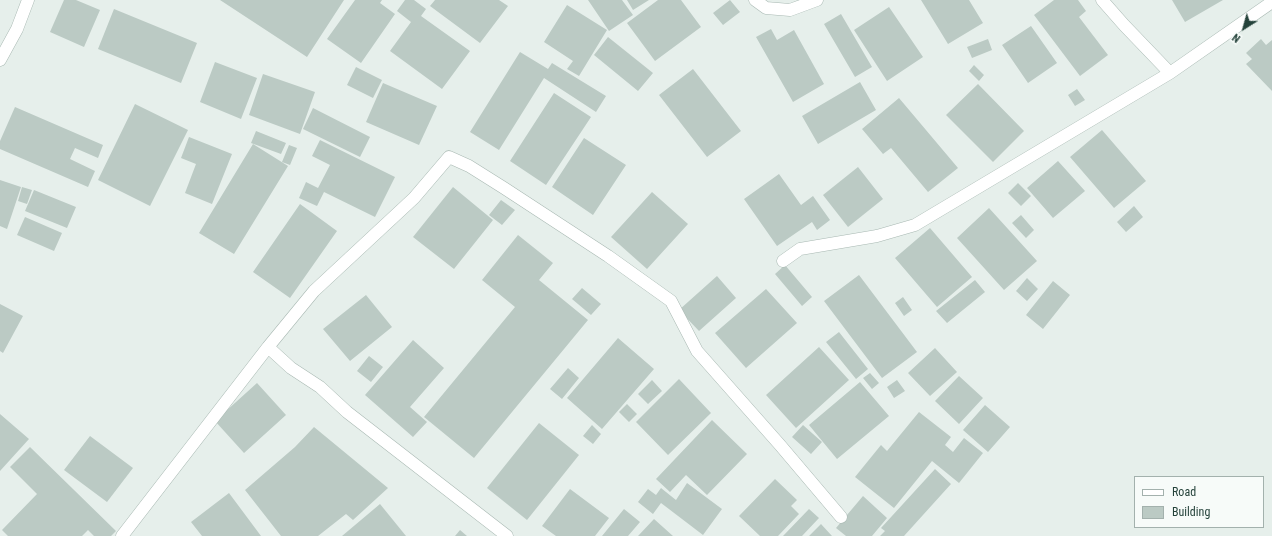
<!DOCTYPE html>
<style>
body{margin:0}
#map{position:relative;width:1272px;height:536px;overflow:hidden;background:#e6efeb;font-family:"Roboto Condensed",sans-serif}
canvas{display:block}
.legend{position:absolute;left:1134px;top:476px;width:130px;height:52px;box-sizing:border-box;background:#f7fbf9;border:1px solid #a3b1ad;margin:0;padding:5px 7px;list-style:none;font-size:12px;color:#24423a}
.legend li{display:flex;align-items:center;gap:8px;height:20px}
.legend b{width:20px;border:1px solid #a3b1ad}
.north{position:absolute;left:1224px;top:8px;width:40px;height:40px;-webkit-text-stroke:3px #f7fbf9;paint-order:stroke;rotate:217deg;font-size:11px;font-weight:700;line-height:16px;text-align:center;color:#24423a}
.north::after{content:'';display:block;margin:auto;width:14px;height:18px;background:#24423a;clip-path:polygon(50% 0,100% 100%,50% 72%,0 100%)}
</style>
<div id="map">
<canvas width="1272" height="536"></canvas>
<ul class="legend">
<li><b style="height:5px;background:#fff"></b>Road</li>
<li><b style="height:11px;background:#bbcac4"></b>Building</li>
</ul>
<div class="north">N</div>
</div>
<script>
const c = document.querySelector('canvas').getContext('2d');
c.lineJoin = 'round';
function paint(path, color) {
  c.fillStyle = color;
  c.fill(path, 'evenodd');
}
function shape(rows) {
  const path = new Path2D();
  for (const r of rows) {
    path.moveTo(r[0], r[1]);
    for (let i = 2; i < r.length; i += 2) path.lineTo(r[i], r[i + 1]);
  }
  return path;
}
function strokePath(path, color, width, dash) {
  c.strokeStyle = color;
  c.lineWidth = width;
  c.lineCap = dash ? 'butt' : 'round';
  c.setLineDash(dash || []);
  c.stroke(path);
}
const building = shape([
 [64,0,76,0,100,10,84,47,50,32],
 [220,0,344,0,307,57],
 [355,0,382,0,380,3,395,14,361,63,327,39],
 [405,0,414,0,426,9,421,16,470,51,442,89,390,51,411,22,397,11],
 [435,0,499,0,508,6,480,43,430,6],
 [588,0,622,0,633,15,609,31],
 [627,0,649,0,633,10],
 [658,0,681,0,701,27,655,61,627,23],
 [730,0,740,12,723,25,713,13],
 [921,0,969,0,983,23,948,44],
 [1054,0,1078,0,1086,11,1079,17,1108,55,1080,76,1034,15],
 [1172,0,1223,0,1185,22],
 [567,5,607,30,579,76,567,69,573,61,544,42],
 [889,7,923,57,887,81,854,30],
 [114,9,197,43,181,83,98,49],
 [841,14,872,67,855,77,824,24],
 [1031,26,1057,63,1028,83,1002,45],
 [771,29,777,40,794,30,824,84,793,102,756,37],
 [608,37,653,73,638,91,594,55],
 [988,39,992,50,972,58,967,47],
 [1261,39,1266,45,1272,40,1272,91,1246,64,1252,59,1246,53],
 [520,52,548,69,552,63,606,96,596,112,544,78,499,150,470,132],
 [215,62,257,78,241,119,200,102],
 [974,65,984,75,979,81,969,71],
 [356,67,382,80,373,98,347,85],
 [693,69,741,131,707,157,659,95],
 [263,74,315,92,300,134,249,115],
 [860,82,876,110,818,144,802,116],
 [383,83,437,106,419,145,366,122],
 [978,84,1024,131,993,162,946,115],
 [1077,89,1085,100,1075,106,1068,95],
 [554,93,591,117,546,185,510,161],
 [899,98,958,168,928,192,891,148,883,154,862,129],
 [135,104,188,130,150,206,98,180],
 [15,107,103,145,98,158,75,148,70,159,95,171,88,187,0,149,0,141],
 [313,108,370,137,360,157,303,129],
 [1102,130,1146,181,1114,208,1070,157],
 [256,131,286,143,281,154,251,143],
 [189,137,232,154,212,204,185,193,196,164,181,158],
 [584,138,626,165,593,215,552,187],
 [320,140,395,177,375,217,324,192,317,206,299,198,306,182,318,188,330,165,312,156],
 [253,144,288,166,234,254,199,233],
 [289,145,297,148,290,165,282,162],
 [1058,161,1085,191,1053,218,1027,188],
 [858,167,883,199,848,227,823,195],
 [779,174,801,205,813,196,830,220,817,230,812,222,777,246,744,199],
 [0,180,21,187,7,229,0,226],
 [1018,183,1031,196,1021,206,1008,193],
 [22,187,32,190,27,204,18,201],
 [453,187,493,220,454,269,413,237],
 [34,190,76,207,67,228,25,211],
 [652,192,688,224,647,269,611,237],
 [501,200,515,210,502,225,489,215],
 [300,204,337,231,290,298,253,272],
 [1134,206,1143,217,1126,232,1117,222],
 [989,208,1037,261,1004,290,957,238],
 [1021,215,1034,230,1026,238,1012,223],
 [25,217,62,233,54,251,17,235],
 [930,228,972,277,937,307,895,258],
 [518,235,553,263,539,280,588,320,474,458,424,417,515,307,482,280],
 [785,265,812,297,802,306,775,274],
 [859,275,917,352,882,378,824,301],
 [717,276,736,298,699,331,679,310],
 [1027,278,1038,289,1027,301,1016,291],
 [975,280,985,292,947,323,936,311],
 [1053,281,1070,295,1043,329,1026,315],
 [582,288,601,304,591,315,572,299],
 [766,289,797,323,746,368,715,333],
 [366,295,392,327,350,361,323,329],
 [903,297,912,310,904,316,895,303],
 [0,304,23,316,3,353,0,351],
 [839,332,868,369,856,379,826,342],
 [618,338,654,369,602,429,567,398],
 [413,340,444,368,410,407,427,422,413,437,365,395],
 [819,347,849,380,796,428,766,395],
 [935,348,957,372,930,396,908,373],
 [369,356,383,367,371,382,357,371],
 [568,368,579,378,562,399,550,389],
 [870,373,879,383,872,389,863,378],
 [959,376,983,398,959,424,935,401],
 [679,379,711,413,668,455,636,422],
 [652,380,662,391,648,404,638,394],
 [897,380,905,391,894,398,887,387],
 [860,382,889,416,837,459,809,425],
 [257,383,286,415,244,453,215,421],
 [627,404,637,414,629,422,619,412],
 [985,405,1010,427,988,452,963,430],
 [919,412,951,437,945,445,953,452,964,438,983,453,959,483,932,461,894,508,855,477,881,445,887,451],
 [0,414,29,439,0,471],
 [712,420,747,454,707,495,686,475,670,492,656,479],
 [539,423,579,455,527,520,487,488],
 [592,425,601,434,593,444,583,436],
 [803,425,822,442,811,454,792,437],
 [314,427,388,488,353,520,346,514,318,536,281,536,245,490,295,447],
 [90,436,133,468,107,502,64,470],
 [30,447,116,531,111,536,94,536,88,530,82,536,8,536,2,530,37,494,10,467],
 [935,469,951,484,904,536,880,536,885,531,881,528],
 [775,479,797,500,791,506,799,514,778,536,760,536,739,516],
 [687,483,722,509,703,535,661,503,653,514,638,502,648,489,656,495,661,488,676,500],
 [570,489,609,518,595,536,556,536,542,526],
 [229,493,261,536,202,536,191,522],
 [863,496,887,518,872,536,846,536,836,528],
 [380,504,406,536,342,536],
 [624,509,640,522,628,536,602,536],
 [809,509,819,518,802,536,783,536],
 [654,519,673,536,638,536],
 [821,524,832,536,809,536],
 [460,530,467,536,455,536]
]);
const street = shape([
 [755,0,766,8,790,10,817,0],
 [1102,0,1124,25,1170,73],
 [0,60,17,29,28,0],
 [783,261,800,249,877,236,915,225,1170,73,1272,2],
 [268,347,314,291,414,198,449,157,469,166,504,188,608,256,671,301,697,351,780,445,841,517],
 [122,536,268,347,291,368,320,387,347,412,507,536]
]);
paint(building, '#bbcac4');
strokePath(street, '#a8b8b2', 13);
strokePath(street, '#fff', 12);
</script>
